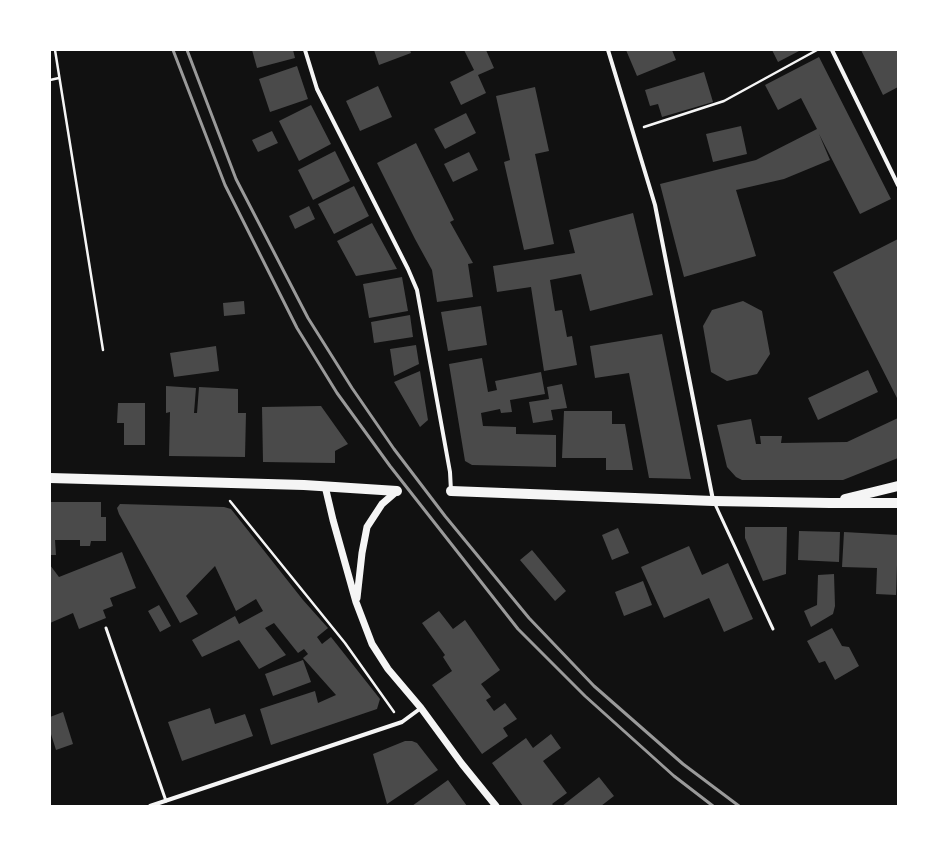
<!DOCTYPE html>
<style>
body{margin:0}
#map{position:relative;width:948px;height:856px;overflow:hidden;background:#111;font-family:Lato,sans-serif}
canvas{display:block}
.frame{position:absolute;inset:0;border:51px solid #fff;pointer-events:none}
</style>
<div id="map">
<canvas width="948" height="856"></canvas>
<div class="frame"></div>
</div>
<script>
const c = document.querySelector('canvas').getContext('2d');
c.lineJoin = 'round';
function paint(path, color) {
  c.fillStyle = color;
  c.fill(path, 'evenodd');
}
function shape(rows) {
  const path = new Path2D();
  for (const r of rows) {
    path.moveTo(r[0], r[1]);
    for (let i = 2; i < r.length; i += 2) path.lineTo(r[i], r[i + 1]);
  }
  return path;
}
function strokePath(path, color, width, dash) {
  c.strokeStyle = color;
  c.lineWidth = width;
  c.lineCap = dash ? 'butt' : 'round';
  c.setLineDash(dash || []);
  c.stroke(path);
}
const building = shape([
 [252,50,293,50,295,58,257,68],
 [374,50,410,50,411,53,379,65],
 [464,50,486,50,494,68,478,75,486,93,461,105,450,82,474,70],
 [626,50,672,50,676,60,637,76],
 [772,50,801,50,778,62],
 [861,50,898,50,898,87,883,95],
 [819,57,891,199,860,214,819,134,830,160,784,179,736,190,756,256,684,277,660,184,756,160,817,129,801,98,778,110,765,85],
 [297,66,308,99,270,112,259,79],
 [704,72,713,102,662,117,658,104,650,106,645,90],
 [378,86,392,117,360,131,346,101],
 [535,87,549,151,535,154,554,244,524,250,504,162,510,160,496,96],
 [311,105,331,144,299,161,279,121],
 [466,113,476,133,445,149,434,129],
 [741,126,747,154,713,162,706,134],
 [272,131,278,143,258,152,252,140],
 [416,143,454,220,450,222,473,263,468,264,473,297,437,302,432,270,415,239,377,163],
 [335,151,350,181,313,200,298,170],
 [469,152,478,170,453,182,444,164],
 [354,186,369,216,334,234,318,204],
 [309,206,315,219,295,229,289,216],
 [633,213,653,295,590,311,581,274,550,280,555,311,562,310,567,337,572,336,577,365,544,371,531,287,497,292,493,266,575,253,569,230],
 [372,223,397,269,356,276,337,241],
 [898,239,898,400,833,272],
 [402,277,408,311,369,318,363,284],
 [244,301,245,314,224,316,223,303],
 [743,301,762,311,770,354,757,374,727,381,711,372,703,326,712,310],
 [481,306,487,345,448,351,441,312],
 [410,315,413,337,374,343,371,322],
 [662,334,691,479,649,478,629,373,595,378,590,346],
 [416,345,419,364,394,376,390,349],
 [216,346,219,371,174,377,170,353],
 [482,358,488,392,497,390,495,381,541,372,545,394,510,400,512,412,501,413,500,409,481,413,483,426,516,427,516,434,556,435,556,467,472,465,465,461,449,364],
 [868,370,878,392,818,420,808,398],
 [420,371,428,420,420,427,394,382],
 [562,384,567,408,551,410,553,420,533,423,529,402,549,399,547,387],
 [166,386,196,388,194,413,197,413,199,387,238,389,238,413,246,413,245,457,169,456,170,412,166,413],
 [118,403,145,403,145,445,124,445,124,423,117,423],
 [321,406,348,444,335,451,335,463,263,462,262,407],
 [564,411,612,411,612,424,625,424,633,470,606,470,606,458,562,458],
 [898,418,898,458,843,480,742,480,736,477,727,467,717,425,751,419,756,444,761,444,760,436,782,436,781,443,847,442],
 [50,502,101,502,101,517,106,517,106,541,91,541,90,546,80,546,80,540,55,540,56,555,50,555],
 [120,504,224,507,231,509,303,600,328,628,317,637,322,644,331,637,380,699,377,709,271,745,260,709,315,691,318,703,336,695,303,658,308,654,304,649,298,653,274,623,265,628,286,655,259,669,239,640,202,657,192,640,235,616,239,624,263,611,256,599,236,611,215,566,186,596,198,614,180,623,119,514,117,508],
 [745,527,787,527,786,574,763,581,745,538],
 [618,528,629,553,612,560,602,535],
 [799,531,840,532,839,562,798,560],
 [844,532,898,535,896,595,876,594,877,568,842,567],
 [689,546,702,575,728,563,753,619,724,632,709,598,664,618,641,567],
 [532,550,566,591,555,601,520,560],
 [122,552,136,588,110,598,113,606,103,610,106,618,79,629,73,613,50,623,50,565,59,577],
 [834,574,835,606,833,614,811,627,804,611,817,605,818,575],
 [643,581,652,605,624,616,615,592],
 [159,605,171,626,160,632,148,611],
 [439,611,453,629,465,620,500,670,481,684,491,697,486,700,494,711,505,703,517,719,503,728,508,736,482,754,432,685,452,671,443,657,445,655,422,623],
 [832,628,842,646,849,647,859,666,835,680,825,661,819,663,807,641],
 [303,660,311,682,273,696,265,674],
 [210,708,215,724,245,714,253,736,182,761,168,722],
 [63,712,73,744,56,750,50,731,50,717],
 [551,734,561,748,543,761,567,793,552,804,554,806,523,806,492,763,526,738,533,748],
 [405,741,412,741,417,743,438,770,387,804,373,754],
 [599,777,614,796,601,806,562,806],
 [448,780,467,806,412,806]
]);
const path = shape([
 [55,50,103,350],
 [50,80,59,78],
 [644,127,724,101,817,50],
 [230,501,345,643,394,712]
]);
const service = shape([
 [715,504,773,629],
 [106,628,166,801]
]);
const minor = shape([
 [305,50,317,89,408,269,417,290,450,472,451,491],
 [608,50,655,205,713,500],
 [832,50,898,185],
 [150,806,402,722,421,708]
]);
const tertiary = shape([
 [325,486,333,520,356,602,372,644,388,669,421,708,462,764,496,806],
 [357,598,362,553,367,527,382,504,397,491]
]);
const primary = shape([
 [50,478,304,485,397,491],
 [451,491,713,501,830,503,898,503],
 [845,499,898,486]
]);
const rail = shape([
 [173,50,225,185,297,328,337,393,390,466,518,629,585,696,674,776,713,806],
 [187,50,236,179,308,318,352,388,394,449,445,516,529,618,594,686,683,764,739,806]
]);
paint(building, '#4a4a4a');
strokePath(path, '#f5f5f5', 2.5);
strokePath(service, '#f5f5f5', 3);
strokePath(minor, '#f5f5f5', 4);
strokePath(tertiary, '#f5f5f5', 7);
strokePath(primary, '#f5f5f5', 10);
strokePath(rail, '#9a9a9a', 3);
</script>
